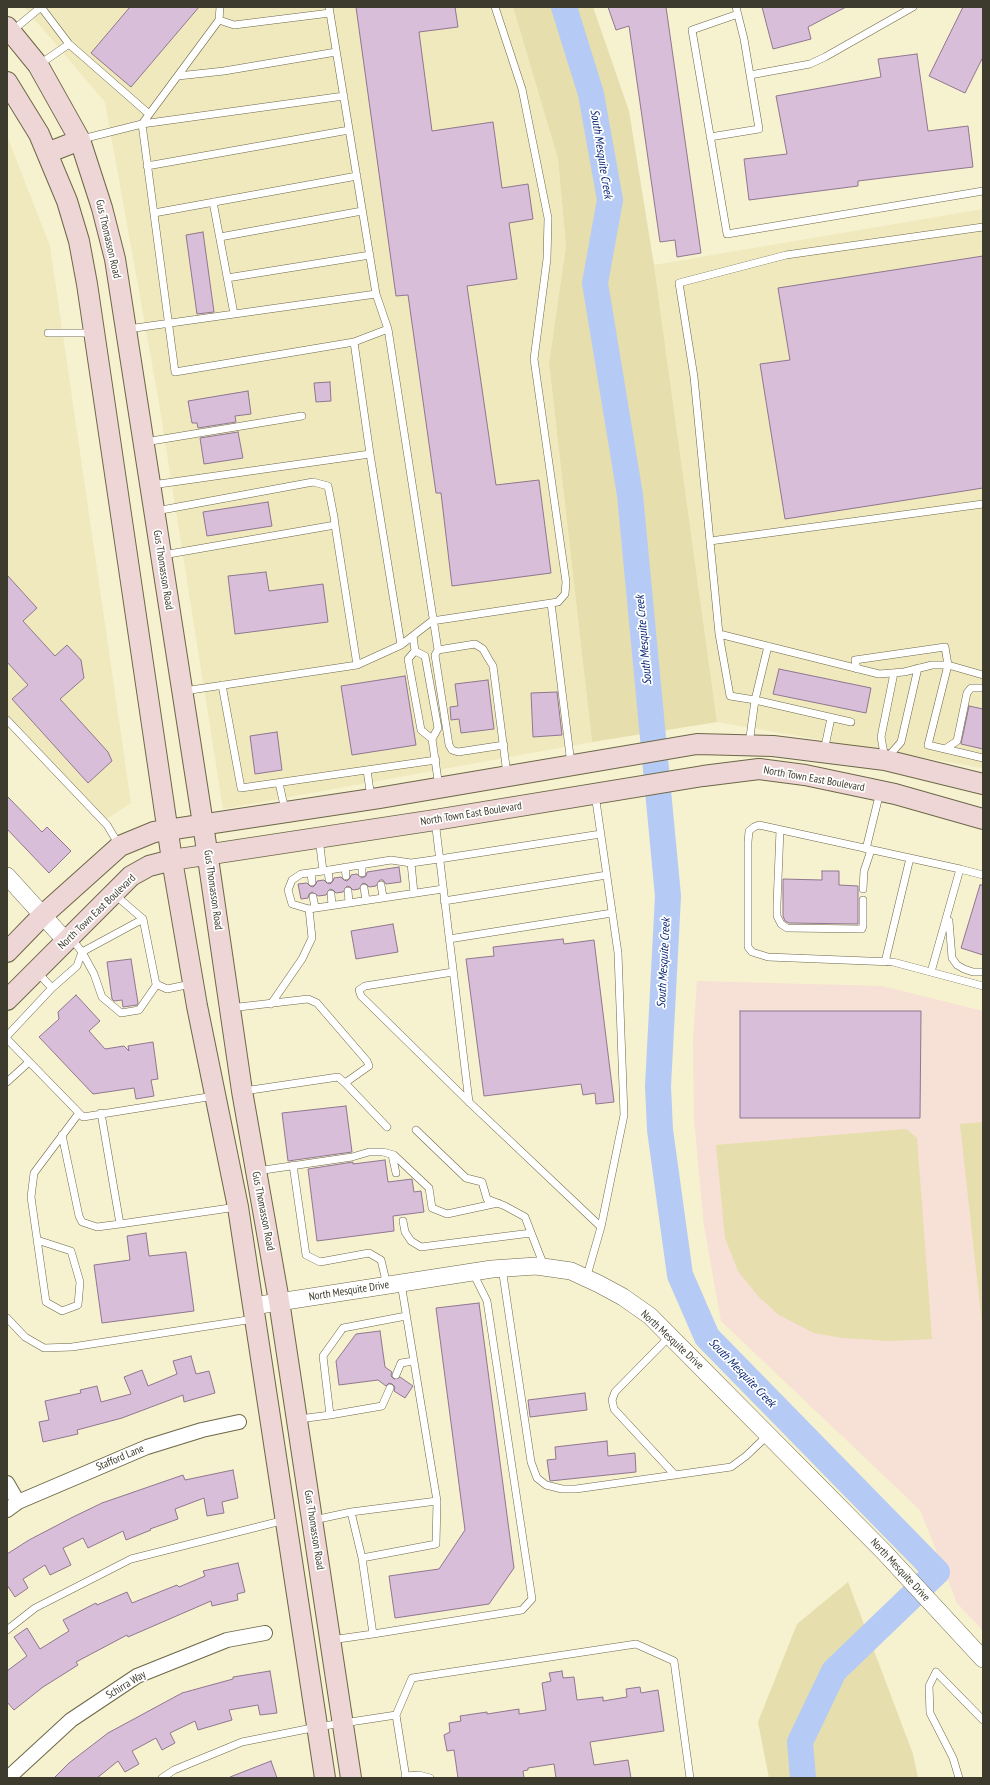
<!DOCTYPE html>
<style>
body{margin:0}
#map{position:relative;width:990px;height:1785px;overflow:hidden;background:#f6f1ce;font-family:"PT Sans Narrow",sans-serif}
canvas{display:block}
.frame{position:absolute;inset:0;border:8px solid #3d3b2d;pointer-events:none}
</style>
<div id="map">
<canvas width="990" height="1785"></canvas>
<div class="frame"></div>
</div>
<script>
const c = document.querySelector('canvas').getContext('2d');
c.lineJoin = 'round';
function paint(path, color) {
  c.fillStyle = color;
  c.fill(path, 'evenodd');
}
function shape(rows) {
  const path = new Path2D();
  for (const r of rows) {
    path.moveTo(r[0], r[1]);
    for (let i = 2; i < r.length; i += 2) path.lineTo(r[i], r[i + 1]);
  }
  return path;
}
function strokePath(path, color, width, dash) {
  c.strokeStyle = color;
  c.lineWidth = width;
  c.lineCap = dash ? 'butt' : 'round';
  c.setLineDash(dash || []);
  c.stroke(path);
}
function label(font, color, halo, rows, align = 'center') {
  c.font = font + ' "PT Sans Narrow",sans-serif';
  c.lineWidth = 3.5;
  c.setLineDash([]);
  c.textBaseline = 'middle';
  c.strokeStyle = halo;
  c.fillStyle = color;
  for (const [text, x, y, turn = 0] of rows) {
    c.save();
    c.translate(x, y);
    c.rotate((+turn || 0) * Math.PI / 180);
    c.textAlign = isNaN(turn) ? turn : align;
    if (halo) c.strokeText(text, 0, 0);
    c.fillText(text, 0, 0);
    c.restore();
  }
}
const built = shape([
 [24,7,513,7,558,159,566,246,549,363,592,742,223,809,158,397,105,102],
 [7,136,50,246,131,803,105,820,7,718],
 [983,209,983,768,717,722,654,265]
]);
const education = shape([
 [697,981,882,986,983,1011,983,1631,957,1603,920,1510,721,1321,704,1226,694,1119,693,1042]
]);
const green = shape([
 [513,7,593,7,629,111,654,265,717,722,592,742,549,363,566,246,558,159],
 [983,1122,983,1333,960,1124],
 [906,1129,917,1138,932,1339,890,1341,843,1338,814,1333,779,1315,759,1297,738,1271,725,1238,716,1145],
 [848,1582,913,1754,918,1778,769,1778,758,1722,797,1624]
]);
const river = shape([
 [564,7,591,94,610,200,595,283,630,495,668,896,658,1086,660,1130,680,1275,707,1337,937,1572,834,1671,800,1742,803,1778]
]);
const building = shape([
 [130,7,199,7,131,87,91,53,130,7],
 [356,7,455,7,458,27,419,32,432,131,493,122,502,188,528,184,533,219,509,223,517,279,467,286,496,485,539,480,551,573,452,586,441,493,436,493,408,295,396,296,356,7],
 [608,7,666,7,701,253,677,257,675,240,660,242,629,26,616,30,608,7],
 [762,7,846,7,808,27,811,39,773,49,762,7],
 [963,7,983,7,983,57,965,93,929,76,963,7],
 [917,54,928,131,968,126,973,167,858,181,858,186,749,200,744,159,787,154,776,96,881,77,878,59,917,54],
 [203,232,214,312,197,314,186,235,203,232],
 [983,256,983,488,785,519,760,364,790,360,778,288,983,256],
 [330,382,331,401,316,402,314,383,330,382],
 [248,391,251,414,235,416,236,422,198,428,197,423,192,423,188,401,248,391],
 [238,432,243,458,204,464,200,438,238,432],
 [268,502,272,526,207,536,203,512,268,502],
 [266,572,269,591,323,584,328,622,235,634,228,576,266,572],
 [7,575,37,608,23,621,55,656,67,645,81,660,84,678,60,699,108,752,112,761,88,783,12,699,28,685,7,662,7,575],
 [779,669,871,688,866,713,773,694,779,669],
 [405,676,416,745,352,755,341,686,405,676],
 [488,680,494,729,461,733,459,719,451,720,450,707,458,706,455,684,488,680],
 [557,692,562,735,533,737,531,693,557,692],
 [969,706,983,709,983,749,961,744,969,706],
 [277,732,282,770,255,774,250,736,277,732],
 [7,796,42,832,47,827,71,851,49,873,7,829,7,796],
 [399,867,401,882,386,884,383,880,380,880,376,886,369,887,366,884,363,883,359,889,353,890,350,887,347,886,343,892,336,893,333,890,330,889,326,895,318,896,312,892,309,894,308,898,301,899,298,884,307,883,310,886,313,887,316,884,317,881,324,880,327,883,330,884,333,881,334,878,341,877,344,880,347,881,350,878,351,875,357,874,362,878,366,876,367,872,399,867],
 [822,871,839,871,839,885,858,886,858,924,789,923,785,921,783,916,783,879,822,880,822,871],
 [980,885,983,885,983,955,961,948,980,885],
 [393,924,398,952,356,959,351,931,393,924],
 [563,939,564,944,594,940,614,1102,596,1104,595,1093,583,1095,581,1084,484,1096,466,959,494,956,493,947,563,939],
 [131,959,138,1003,137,1005,123,1007,122,1000,114,1001,112,999,107,962,131,959],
 [76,995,100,1021,89,1031,105,1049,124,1046,129,1051,128,1046,153,1042,158,1079,151,1080,154,1096,136,1099,134,1088,93,1094,39,1037,59,1019,58,1012,76,995],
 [740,1011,921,1011,920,1118,740,1118,740,1011],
 [346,1106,352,1152,288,1161,282,1113,346,1106],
 [385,1160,388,1182,412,1179,414,1192,421,1191,424,1212,393,1216,394,1231,317,1241,308,1169,353,1162,353,1164,385,1160],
 [146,1233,149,1256,186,1252,194,1311,102,1323,94,1265,130,1260,127,1236,146,1233],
 [479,1303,514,1568,489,1604,395,1618,389,1576,439,1569,465,1530,436,1308,479,1303],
 [380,1331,385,1367,392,1372,391,1376,394,1379,400,1377,413,1386,405,1398,394,1391,395,1387,392,1384,389,1383,386,1386,378,1380,339,1385,336,1361,356,1334,380,1331],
 [191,1356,196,1374,209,1371,215,1393,184,1402,183,1395,122,1418,77,1430,78,1434,43,1442,39,1422,49,1420,45,1401,81,1393,80,1390,97,1386,101,1402,131,1394,124,1377,142,1370,148,1386,177,1374,173,1361,191,1356],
 [585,1393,587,1410,530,1417,528,1400,585,1393],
 [607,1441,608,1456,635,1453,636,1472,550,1481,547,1460,556,1459,555,1447,607,1441],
 [233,1470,238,1498,222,1502,224,1513,207,1516,204,1498,175,1509,178,1519,150,1529,151,1530,126,1540,123,1531,88,1548,83,1538,63,1548,71,1565,50,1575,45,1565,23,1579,28,1588,15,1597,7,1585,7,1554,29,1540,73,1517,102,1503,183,1475,185,1480,233,1470],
 [238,1563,245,1592,237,1594,238,1600,212,1606,211,1601,128,1637,127,1635,76,1662,78,1665,43,1687,14,1710,7,1702,7,1671,27,1656,14,1637,27,1628,40,1649,69,1631,63,1620,96,1603,97,1605,127,1592,132,1603,177,1585,179,1587,205,1576,203,1571,238,1563],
 [270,1671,277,1713,260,1715,258,1705,229,1710,232,1720,198,1730,195,1721,170,1733,175,1743,162,1750,156,1738,132,1751,139,1764,125,1772,118,1761,97,1778,54,1778,69,1763,108,1733,182,1693,233,1679,233,1677,270,1671],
 [562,1671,563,1678,574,1677,577,1700,603,1697,603,1701,627,1697,626,1689,640,1687,641,1693,658,1690,664,1731,590,1742,594,1765,628,1760,631,1778,556,1778,554,1764,528,1768,528,1770,523,1771,524,1778,458,1778,454,1750,447,1751,444,1735,450,1732,449,1723,461,1721,460,1716,487,1712,487,1714,519,1709,519,1714,546,1710,542,1683,551,1681,549,1673,562,1671],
 [271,1761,277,1778,230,1778,230,1777,271,1761]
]);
const service = shape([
 [220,7,219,20,142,124,175,372,354,342,388,329],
 [738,14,692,30,727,234,983,191],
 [219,20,234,25,330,13],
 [12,31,41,7,69,44],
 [40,64,69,44,149,114],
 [750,75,810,64,825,57,913,7],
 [178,76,224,71,336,52],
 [710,137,759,129,744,39,736,7],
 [82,139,142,124,344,96],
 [147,166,349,130],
 [213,202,234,314],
 [154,213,357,176],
 [983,227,786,255,679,283,694,377,719,634,879,674,904,672,932,665,948,665,983,675],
 [220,237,362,211],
 [227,278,370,255],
 [376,294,388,329,438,650,435,655,449,745,452,750,458,752,504,745],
 [128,329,376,294,329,7],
 [48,333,93,333],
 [354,342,370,454,401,645],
 [145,442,302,416],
 [152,485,370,454],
 [156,511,313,482,328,486,334,517,335,525,163,555],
 [335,525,357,665,401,645,432,621,558,602,565,594,566,582,534,359,547,259,548,218,522,89,495,7],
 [710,541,983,504],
 [551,603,571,764],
 [719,634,730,696,755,700,768,646],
 [413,636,415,651,408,659,421,730,432,739],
 [438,650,475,644,483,649,488,658,493,666,507,774],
 [415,651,425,656,438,728,432,739,439,787],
 [857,669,855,660,945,647,948,665,928,745,983,758],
 [222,685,241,788,436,760],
 [184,691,357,665],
 [7,720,107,825,119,845],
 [749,744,755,700,851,722],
 [945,749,957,741,967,693,971,688,983,688],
 [824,751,831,718],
 [887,758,901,742,918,668],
 [885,759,881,737,894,673],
 [367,770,371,798],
 [279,783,285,810],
 [595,794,618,953,624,1115,601,1227],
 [435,820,469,1102],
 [780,830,777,904,777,916,781,924,787,928,862,929,863,926,863,900],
 [319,838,323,871,391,860,411,863,439,859,601,834],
 [866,849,880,792],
 [411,863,414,893],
 [362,865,362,873],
 [345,867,346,876],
 [960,869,759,825,754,827,749,831,748,842,748,947,752,952,768,957,893,962,983,986],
 [328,870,329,879],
 [311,873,312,882],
 [381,885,383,897],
 [364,888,366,900],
 [863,889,864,871,871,850],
 [348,891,349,902],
 [114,894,143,919,156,984,167,989,191,984],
 [331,894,332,905],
 [313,897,315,907],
 [444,901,607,875],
 [309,909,443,889],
 [143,919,82,952,94,974,102,997,121,1013,139,1010,157,984],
 [949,921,952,958,957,965,964,969,973,972,983,972],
 [449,939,612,913],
 [885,962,910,858],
 [37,972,52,988],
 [453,972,365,986,359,990,361,996,469,1102,601,1227,586,1279],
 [931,972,960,869,983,875],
 [271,1004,302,959,312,938,309,909,292,904,288,890,292,880,301,874,323,871],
 [230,1008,308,999,317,1003,367,1061,369,1066,345,1083],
 [7,1036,52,988,77,966,82,952,71,938],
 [7,1039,83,1117,214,1096],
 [7,1082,29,1062],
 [244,1091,338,1077,345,1083,387,1127],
 [101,1113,120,1224,237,1207],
 [416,1130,466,1178,482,1182,487,1199,505,1206,525,1217,544,1266],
 [62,1135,79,1216,82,1222,97,1227,120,1224],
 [392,1155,396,1173],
 [293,1165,306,1255,320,1262,369,1253,381,1260,387,1285],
 [257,1171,352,1157,369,1152,383,1152,394,1155,429,1188,432,1208,447,1214,498,1203],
 [403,1221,405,1232,411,1241,421,1247,531,1233],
 [37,1240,71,1251,80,1282,78,1305,62,1311,46,1302,31,1197,34,1173,79,1113],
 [502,1268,531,1462,537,1478,546,1485,562,1489,576,1489,731,1467,746,1456,768,1435],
 [7,1318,25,1337,44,1348,72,1347,254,1319],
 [670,1336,615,1392,612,1400,614,1409,675,1475],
 [396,1375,401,1363,414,1361],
 [330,1415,382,1406,390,1388],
 [299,1419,330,1415,323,1356,343,1328,406,1316],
 [351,1512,362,1558,436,1544,437,1501],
 [314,1520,351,1512,437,1501,401,1283],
 [7,1630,35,1608,131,1559,285,1520],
 [373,1634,522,1610,532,1599,487,1301,473,1273],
 [331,1640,373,1634,362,1558],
 [396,1715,406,1778],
 [405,1776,419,1775,430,1778],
 [162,1778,174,1770,242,1742,317,1727,396,1715,412,1678,636,1644,674,1661,690,1778],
 [959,1778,953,1758,930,1713,929,1686,936,1672,983,1720]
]);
const minor = shape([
 [7,1483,18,1502],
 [7,1510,18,1502,147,1447,202,1430,239,1422],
 [8,1778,71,1720,137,1676,227,1640,265,1633]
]);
const tertiary = shape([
 [7,876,66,941],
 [253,1306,492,1269,536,1266,571,1271,599,1284,623,1297,650,1316,884,1552,983,1659]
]);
const secondary = shape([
 [7,27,38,65,80,140,102,208,115,259,203,824,242,1091,279,1301,351,1778],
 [7,82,39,134,67,201,79,241,87,284,172,860,197,1006,238,1207,325,1778],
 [47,153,80,140],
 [7,952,43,915,120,846,154,832,379,798,697,744,773,746,885,760,983,784],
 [7,1000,131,876,149,866,172,860,435,820,703,776,759,769,805,775,895,794,983,819]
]);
const streetNames = [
 ["Gus Thomasson Road",108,239,77],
 ["Gus Thomasson Road",163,570,81],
 ["North Town East Boulevard",814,779,10],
 ["North Town East Boulevard",471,814,-9],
 ["Gus Thomasson Road",213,890,82],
 ["North Town East Boulevard",97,912,-44],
 ["Gus Thomasson Road",263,1211,79],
 ["North Mesquite Drive",349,1291,-9],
 ["North Mesquite Drive",672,1340,43],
 ["Stafford Lane",120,1458,-23],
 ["Gus Thomasson Road",314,1530,81],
 ["North Mesquite Drive",900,1570,47],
 ["Schirra Way",126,1685,-31]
];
const waterNames = [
 ["South Mesquite Creek",601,154,81],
 ["South Mesquite Creek",644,640,-95],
 ["South Mesquite Creek",664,963,-87],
 ["South Mesquite Creek",742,1373,46]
];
paint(built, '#f0e9be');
paint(education, '#f7e0d5');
paint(green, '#e6deac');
strokePath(river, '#b5cbf6', 26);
paint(building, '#d8bed9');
strokePath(building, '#8f778f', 1);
strokePath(service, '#6c6748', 8);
strokePath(minor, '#6c6748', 16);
strokePath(tertiary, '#6c6748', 18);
strokePath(secondary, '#6c6748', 22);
strokePath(service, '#fff', 7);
strokePath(minor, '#fff', 14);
strokePath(tertiary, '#fff', 17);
strokePath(secondary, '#eed6d6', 20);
label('11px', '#3d3b2d', '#fff', streetNames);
label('italic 12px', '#072572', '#fff', waterNames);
</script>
